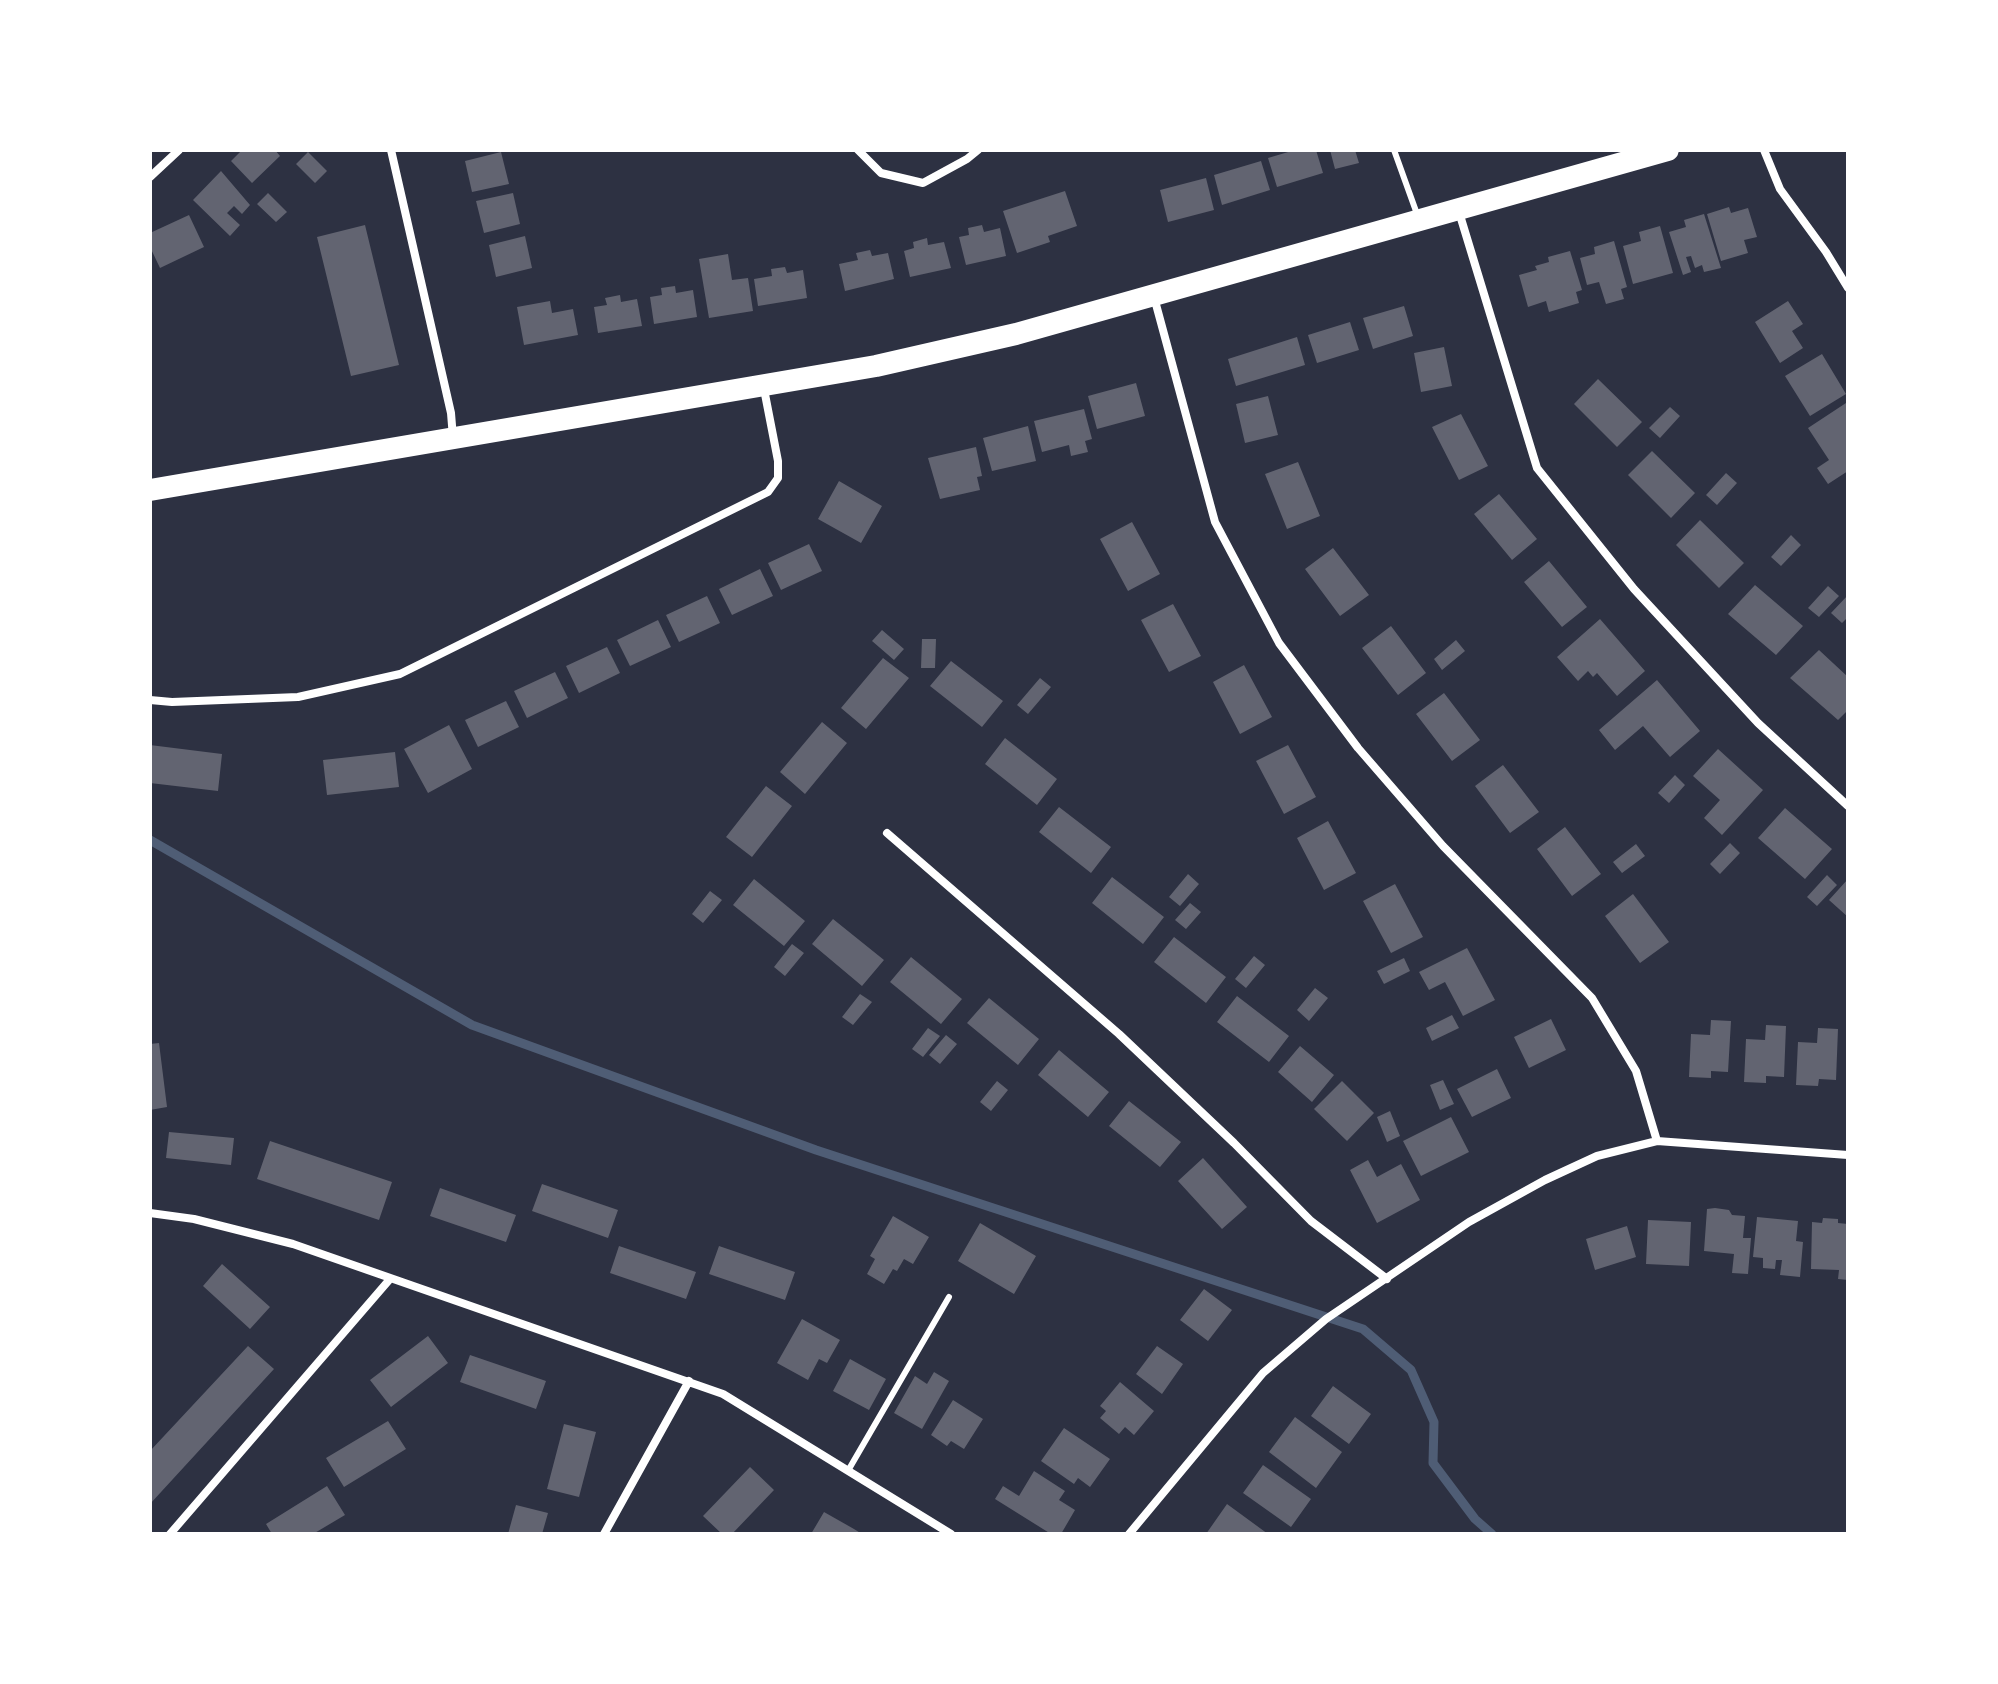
<!DOCTYPE html>
<style>
body{margin:0}
#map{position:relative;width:1998px;height:1684px;overflow:hidden;background:#2d3142;font-family:"PT Serif",serif}
canvas{display:block}
.frame{position:absolute;inset:0;border:152px solid #fff;pointer-events:none}
</style>
<div id="map">
<canvas width="1998" height="1684"></canvas>
<div class="frame"></div>
</div>
<script>
const c = document.querySelector('canvas').getContext('2d');
c.lineJoin = 'round';
function shape(rows) {
  const path = new Path2D();
  for (const r of rows) {
    path.moveTo(r[0], r[1]);
    for (let i = 2; i < r.length; i += 2) path.lineTo(r[i], r[i + 1]);
  }
  return path;
}
function strokePath(path, color, width, dash) {
  c.strokeStyle = color;
  c.lineWidth = width;
  c.lineCap = dash ? 'butt' : 'round';
  c.setLineDash(dash || []);
  c.stroke(path);
}
function paint(path, color) {
  c.fillStyle = color;
  c.fill(path, 'evenodd');
}
const stream = shape([
 [150,840,472,1025,816,1150,1363,1329,1411,1370,1434,1422,1433,1463,1475,1519,1492,1534]
]);
const building = shape([
 [242,150,275,150,280,156,252,183,231,161],
 [1295,150,1316,150,1323,173,1277,187,1268,158],
 [1330,150,1355,150,1359,163,1335,169],
 [308,152,327,171,315,183,296,164],
 [501,152,509,184,472,192,465,161],
 [1261,161,1270,190,1222,205,1214,175],
 [221,171,250,205,242,214,234,206,227,213,240,225,230,236,193,200],
 [1206,178,1214,210,1168,222,1160,190],
 [1065,191,1077,226,1048,236,1050,242,1017,253,1003,211],
 [268,193,287,212,276,222,257,204],
 [513,193,520,224,484,233,476,201],
 [1729,207,1731,213,1748,208,1757,237,1744,240,1748,253,1721,261,1707,214],
 [1704,214,1721,268,1704,272,1702,265,1695,268,1691,256,1686,257,1691,272,1683,275,1669,232,1686,227,1684,220],
 [189,215,204,247,160,268,150,247,150,233],
 [365,225,399,365,351,376,317,237],
 [982,225,984,232,1000,228,1006,256,966,265,959,237,969,235,968,228],
 [1660,226,1673,273,1633,284,1623,246,1641,241,1639,232],
 [525,236,532,268,496,277,489,245],
 [927,238,928,245,944,242,951,268,910,277,904,251,914,248,913,242],
 [1614,241,1627,287,1621,289,1624,299,1606,304,1599,282,1587,285,1580,258,1595,254,1594,247],
 [870,250,872,256,888,253,894,279,845,291,839,264,858,260,856,253],
 [1570,251,1582,290,1576,292,1579,303,1549,312,1546,301,1528,307,1519,275,1537,270,1535,266,1549,262,1548,257],
 [728,254,732,280,748,278,753,311,709,318,699,259],
 [785,267,787,273,803,270,807,298,758,306,754,279,772,276,771,269],
 [675,286,676,293,693,290,697,317,654,324,650,297,662,295,661,288],
 [620,295,621,302,637,299,642,326,598,333,594,307,607,305,605,298],
 [550,301,552,313,573,309,578,335,524,345,517,307],
 [1788,301,1803,324,1792,331,1803,348,1780,363,1755,322],
 [1404,306,1413,336,1373,349,1363,318],
 [1350,322,1359,350,1317,363,1308,335],
 [1297,337,1305,365,1236,386,1228,359],
 [1444,347,1452,386,1421,392,1414,353],
 [1822,354,1846,394,1810,416,1785,376],
 [1598,379,1642,422,1617,447,1574,404],
 [1136,383,1145,416,1097,429,1088,396],
 [1268,396,1278,435,1245,443,1236,404],
 [1846,403,1848,471,1828,484,1817,468,1829,460,1808,428],
 [1670,407,1680,416,1660,438,1649,428],
 [1084,409,1092,439,1085,441,1088,452,1071,456,1069,445,1042,452,1034,421],
 [1461,414,1488,466,1459,480,1432,427],
 [1028,426,1036,461,992,471,983,438],
 [976,447,982,476,977,477,980,490,940,499,928,458],
 [1652,451,1695,493,1671,518,1628,475],
 [1298,462,1320,516,1287,529,1265,474],
 [1726,473,1737,483,1717,505,1706,495],
 [839,481,882,506,861,543,818,519],
 [1499,494,1537,539,1512,560,1474,514],
 [1700,520,1744,563,1719,588,1676,545],
 [1132,522,1160,574,1128,591,1100,539],
 [1791,535,1801,545,1781,566,1771,557],
 [809,544,822,571,781,590,768,563],
 [1333,548,1369,595,1340,616,1305,569],
 [1549,561,1587,607,1562,627,1524,582],
 [760,569,773,596,732,615,719,589],
 [1755,585,1803,626,1776,655,1728,614],
 [1828,586,1839,596,1819,617,1808,608],
 [1848,595,1848,617,1842,623,1831,613],
 [707,596,720,623,679,642,666,615],
 [1173,604,1201,656,1169,672,1141,620],
 [1600,619,1645,671,1617,696,1597,673,1593,677,1588,671,1578,681,1557,657],
 [658,620,671,647,630,666,617,640],
 [1391,626,1426,673,1398,695,1362,648],
 [882,630,904,649,894,660,872,641],
 [922,639,936,639,935,668,921,668],
 [1456,640,1465,651,1442,670,1434,659],
 [607,647,620,673,579,693,566,666],
 [1819,650,1848,677,1848,710,1838,720,1790,678],
 [883,658,909,678,866,729,841,708],
 [951,661,1003,701,982,727,930,686],
 [1244,665,1272,717,1240,734,1213,682],
 [555,672,568,698,527,718,514,691],
 [1040,678,1051,687,1028,714,1017,705],
 [1657,680,1700,731,1670,757,1643,726,1615,750,1599,730],
 [1444,693,1480,740,1452,761,1416,714],
 [506,701,519,727,478,747,465,720],
 [822,722,847,743,805,794,780,772],
 [449,725,472,769,428,793,404,749],
 [1005,738,1057,779,1037,805,985,764],
 [150,745,222,754,218,791,150,783],
 [1288,745,1316,797,1284,814,1256,761],
 [1718,749,1763,790,1722,835,1704,818,1720,800,1693,776],
 [395,752,399,787,327,795,323,760],
 [1503,765,1539,812,1510,833,1475,786],
 [1675,775,1685,785,1669,803,1658,793],
 [766,786,792,806,752,857,726,837],
 [1059,807,1111,847,1091,873,1039,832],
 [1785,808,1832,849,1805,879,1758,838],
 [1328,821,1356,873,1324,890,1297,838],
 [1565,827,1601,874,1572,896,1537,849],
 [1730,843,1740,853,1720,874,1710,864],
 [1636,844,1645,856,1622,873,1613,862],
 [1188,874,1199,884,1180,906,1169,897],
 [1827,875,1837,885,1817,906,1807,897],
 [1112,877,1164,917,1143,944,1092,903],
 [754,879,805,921,784,946,733,905],
 [1848,879,1848,917,1829,900],
 [1395,884,1423,937,1391,953,1363,901],
 [710,891,722,900,703,923,692,914],
 [1633,894,1669,942,1640,963,1605,916],
 [1190,903,1201,912,1186,929,1175,920],
 [833,919,884,960,862,986,812,944],
 [1174,937,1226,977,1206,1003,1154,962],
 [792,944,804,953,785,976,774,967],
 [1467,948,1495,1000,1463,1016,1445,982,1429,990,1419,972],
 [1254,956,1265,965,1246,988,1235,979],
 [911,957,962,999,941,1024,890,982],
 [1404,958,1410,971,1384,984,1377,971],
 [1315,988,1328,998,1309,1021,1297,1010],
 [860,994,872,1002,853,1025,842,1017],
 [1237,996,1289,1036,1269,1062,1217,1022],
 [989,998,1039,1039,1018,1065,967,1023],
 [1452,1015,1459,1028,1432,1041,1426,1028],
 [1551,1019,1566,1050,1529,1068,1514,1037],
 [1711,1020,1731,1021,1728,1072,1711,1071,1711,1078,1689,1077,1691,1034,1710,1035],
 [1766,1025,1786,1026,1784,1077,1766,1076,1766,1083,1744,1082,1746,1039,1765,1040],
 [928,1028,940,1036,923,1057,912,1049],
 [1818,1028,1838,1029,1836,1080,1819,1079,1818,1086,1796,1085,1798,1042,1817,1043],
 [946,1035,957,1044,940,1064,929,1055],
 [159,1043,167,1107,150,1110,150,1044],
 [1300,1046,1334,1075,1312,1102,1278,1072],
 [1059,1050,1109,1092,1088,1117,1038,1075],
 [1497,1069,1511,1098,1472,1117,1457,1089],
 [1443,1080,1454,1104,1440,1110,1430,1085],
 [997,1081,1008,1090,991,1111,980,1102],
 [1342,1081,1374,1113,1347,1141,1314,1109],
 [1129,1101,1181,1142,1160,1167,1109,1126],
 [1390,1111,1400,1136,1387,1142,1377,1117],
 [1451,1117,1469,1152,1421,1176,1403,1141],
 [169,1132,234,1138,231,1165,166,1158],
 [270,1141,392,1182,379,1220,257,1179],
 [1203,1158,1247,1207,1222,1229,1178,1181],
 [1368,1160,1377,1177,1401,1164,1420,1200,1377,1223,1350,1170],
 [542,1184,618,1210,608,1238,532,1211],
 [440,1188,516,1215,506,1242,430,1216],
 [1715,1208,1729,1210,1732,1215,1745,1216,1743,1238,1751,1238,1748,1274,1732,1273,1734,1254,1704,1251,1707,1209],
 [893,1216,929,1237,913,1264,904,1259,897,1271,893,1269,884,1284,867,1274,875,1259,870,1256],
 [1757,1217,1798,1221,1796,1241,1803,1242,1800,1277,1780,1275,1782,1260,1776,1260,1775,1269,1763,1268,1763,1258,1753,1257],
 [1823,1218,1838,1219,1838,1223,1848,1224,1848,1280,1838,1279,1839,1270,1811,1269,1812,1222,1822,1223],
 [1648,1220,1691,1222,1689,1266,1646,1264],
 [980,1223,1036,1256,1014,1294,958,1261],
 [1627,1226,1636,1257,1595,1270,1586,1239],
 [619,1246,696,1272,686,1299,610,1273],
 [719,1246,795,1272,785,1300,709,1274],
 [222,1264,270,1307,250,1329,203,1286],
 [1204,1289,1232,1310,1208,1341,1180,1320],
 [802,1319,840,1340,827,1363,819,1359,808,1380,777,1363],
 [428,1336,448,1363,391,1407,370,1380],
 [248,1346,274,1369,150,1504,150,1451],
 [1157,1346,1183,1364,1162,1394,1136,1374],
 [470,1355,546,1381,536,1409,460,1382],
 [850,1359,886,1379,869,1410,833,1391],
 [934,1372,949,1381,922,1429,894,1413,915,1376,927,1384],
 [1120,1382,1154,1411,1134,1435,1125,1427,1119,1434,1100,1418,1106,1411,1100,1406],
 [1333,1386,1371,1414,1349,1444,1311,1416],
 [953,1400,983,1419,964,1449,951,1441,947,1446,931,1435],
 [1295,1417,1342,1452,1316,1488,1269,1452],
 [388,1421,406,1449,344,1487,326,1458],
 [564,1424,596,1432,579,1497,547,1489],
 [1064,1428,1110,1459,1090,1487,1078,1478,1074,1484,1041,1461],
 [1263,1465,1311,1499,1291,1527,1243,1493],
 [750,1467,774,1490,732,1534,722,1534,703,1516],
 [1034,1471,1065,1491,1059,1500,1075,1510,1061,1534,1051,1534,995,1499,1003,1486,1019,1496],
 [327,1486,345,1515,313,1534,272,1534,266,1524],
 [1227,1504,1268,1534,1206,1534],
 [516,1505,548,1513,542,1534,508,1534],
 [824,1512,854,1529,862,1534,811,1534]
]);
const service = shape([
 [1394,150,1417,214],
 [849,1469,949,1297]
]);
const minor = shape([
 [391,150,451,413,453,438],
 [858,150,881,173,923,183,967,159,978,150],
 [1764,150,1780,189,1826,252,1848,288],
 [150,177,179,150],
 [1459,212,1537,468,1634,589,1758,723,1848,806],
 [1154,297,1215,522,1279,643,1358,748,1443,846,1592,998,1636,1071,1657,1141],
 [150,700,172,702,298,697,400,674,768,492,778,478,778,461,764,389],
 [887,833,1119,1034,1234,1143,1311,1221,1387,1279],
 [150,1213,194,1219,293,1244,723,1394,951,1534],
 [170,1534,390,1279],
 [604,1534,689,1381],
 [1129,1534,1263,1373,1326,1319,1469,1222,1545,1180,1597,1156,1657,1141,1848,1155]
]);
const trunk = shape([
 [150,490,876,366,1016,334,1668,150]
]);
strokePath(stream, '#4f5d75', 9);
paint(building, '#626471');
strokePath(service, '#fff', 6);
strokePath(minor, '#fff', 8);
strokePath(trunk, '#fff', 22);
</script>
